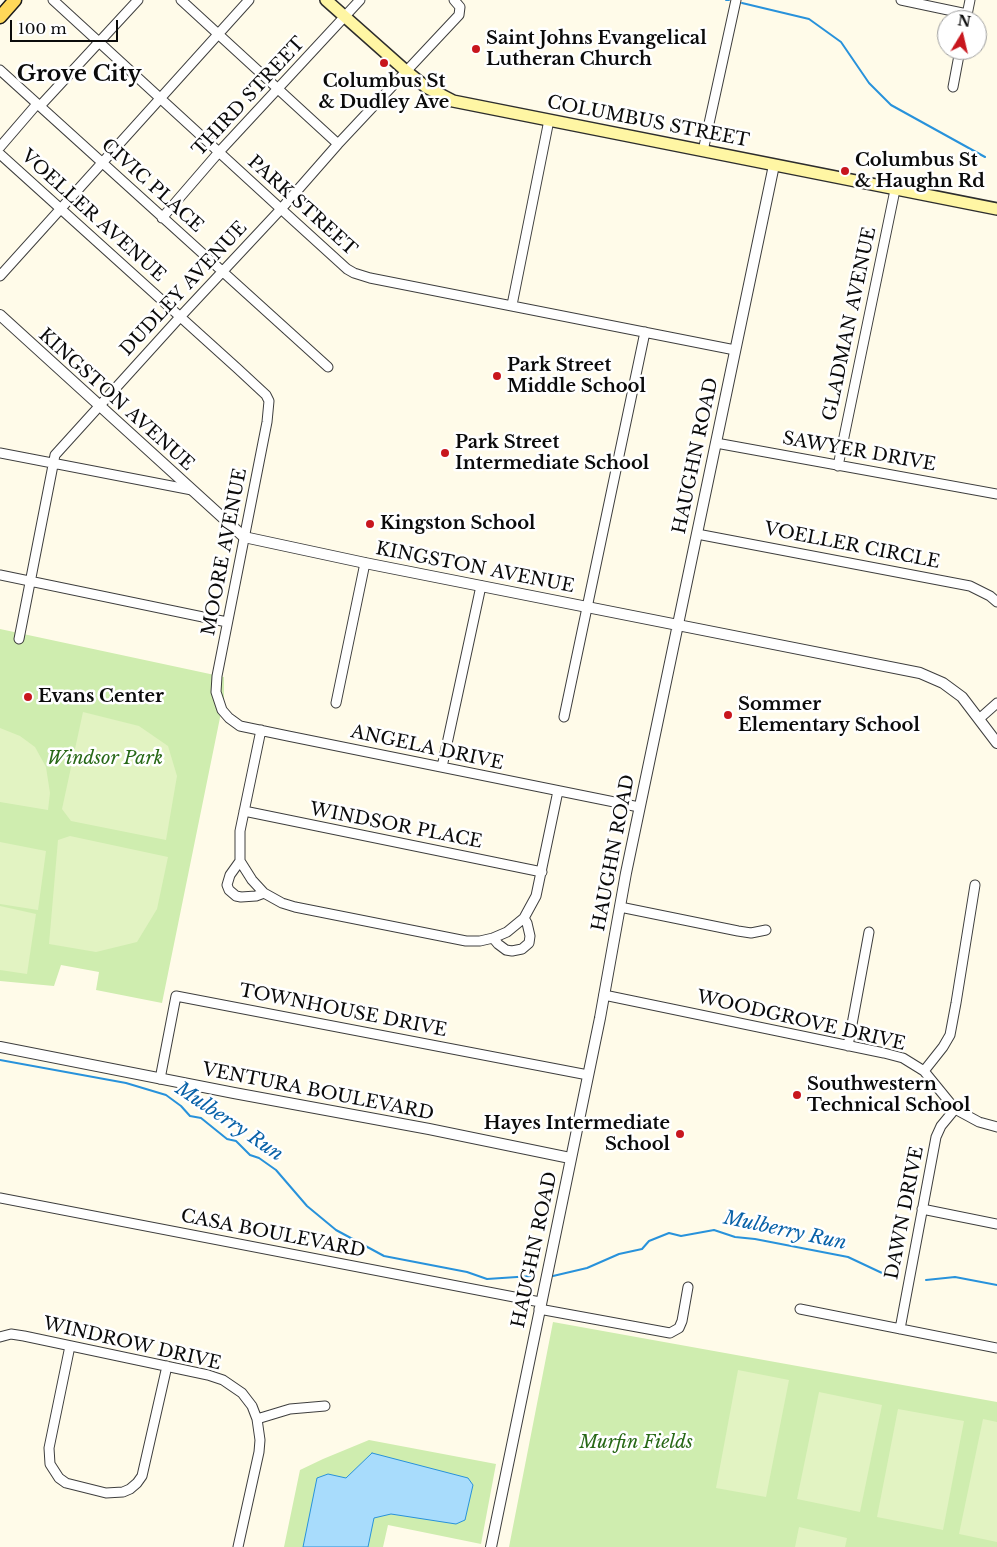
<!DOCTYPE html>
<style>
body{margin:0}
#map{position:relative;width:997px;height:1547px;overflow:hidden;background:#fffbe9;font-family:"Libre Baskerville",serif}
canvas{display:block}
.north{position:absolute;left:937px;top:10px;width:50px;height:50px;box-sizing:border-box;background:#fff;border:1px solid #9d9d9d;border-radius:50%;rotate:9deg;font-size:14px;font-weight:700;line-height:20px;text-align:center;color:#0b0b0b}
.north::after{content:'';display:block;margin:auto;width:18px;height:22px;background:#c8161d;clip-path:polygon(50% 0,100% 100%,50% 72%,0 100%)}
.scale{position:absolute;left:10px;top:20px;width:108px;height:22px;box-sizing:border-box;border:2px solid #0b0b0b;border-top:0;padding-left:6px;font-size:15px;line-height:18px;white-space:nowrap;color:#0b0b0b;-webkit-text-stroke:4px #fff;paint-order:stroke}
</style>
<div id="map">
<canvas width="997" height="1547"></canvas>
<div class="north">N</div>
<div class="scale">100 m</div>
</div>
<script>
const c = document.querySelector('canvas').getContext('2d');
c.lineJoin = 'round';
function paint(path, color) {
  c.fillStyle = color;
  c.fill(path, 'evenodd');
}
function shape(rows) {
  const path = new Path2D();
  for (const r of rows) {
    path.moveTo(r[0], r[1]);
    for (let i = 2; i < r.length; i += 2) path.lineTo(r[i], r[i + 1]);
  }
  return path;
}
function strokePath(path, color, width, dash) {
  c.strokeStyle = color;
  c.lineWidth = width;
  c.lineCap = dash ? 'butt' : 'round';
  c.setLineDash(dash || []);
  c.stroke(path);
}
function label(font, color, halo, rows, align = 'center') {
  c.font = font + ' "Libre Baskerville",serif';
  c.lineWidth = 5;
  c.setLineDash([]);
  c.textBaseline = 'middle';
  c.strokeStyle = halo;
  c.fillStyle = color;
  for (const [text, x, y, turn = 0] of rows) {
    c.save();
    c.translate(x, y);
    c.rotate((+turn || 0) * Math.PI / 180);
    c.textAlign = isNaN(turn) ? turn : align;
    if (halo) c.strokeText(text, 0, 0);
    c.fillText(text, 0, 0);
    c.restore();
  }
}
const green = shape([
 [0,629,224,677,224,698,162,1003,96,990,99,972,61,965,54,986,0,981],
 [553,1322,997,1402,997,1547,509,1547],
 [369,1440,496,1464,481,1544,388,1525,383,1547,284,1547,300,1470,323,1459]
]);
const pitch = shape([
 [83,712,139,726,168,746,177,776,166,840,71,821,62,809],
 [0,728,20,736,35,747,46,767,50,793,48,810,0,802],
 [70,836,168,857,157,909,137,942,96,952,49,944,58,840],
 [0,842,46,851,38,910,0,904],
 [0,906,36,914,27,974,0,970],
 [738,1370,789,1380,766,1497,716,1488],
 [819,1392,882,1405,860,1512,797,1499],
 [898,1409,964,1421,943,1530,877,1517],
 [983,1419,997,1422,997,1542,959,1534],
 [799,1527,847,1538,845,1547,795,1547]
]);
const water = shape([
 [372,1453,468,1478,473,1485,465,1520,456,1524,391,1514,374,1518,368,1547,303,1547,317,1478,328,1474,346,1478,372,1453]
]);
const stream = shape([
 [726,0,729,0],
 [742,3,809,19,841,42,869,83,891,105,985,157],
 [0,1060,126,1083,166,1095,181,1106,190,1116,201,1118,227,1139,236,1141,250,1155,259,1158,276,1170,307,1206,336,1230,384,1256,467,1272,487,1279,532,1276],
 [553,1276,587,1268,619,1254,642,1249,649,1241,669,1233,681,1236,714,1230,735,1237,755,1239,848,1257,882,1273,898,1276],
 [926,1280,955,1277,997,1285]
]);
const minor = shape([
 [53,0,281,209,347,269,354,273,370,278,735,350],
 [181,0,338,144],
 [901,0,967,14],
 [966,20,970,0],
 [0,70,328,367],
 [953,87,960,50],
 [40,106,138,0],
 [0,147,37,104],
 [703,151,736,0],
 [0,154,238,369,266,395,269,401,267,422,217,676,216,692,222,710,229,718,240,726,288,736,639,807],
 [162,218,219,152,360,0],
 [0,276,249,0],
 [512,305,549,120],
 [716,443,997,494],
 [0,453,192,490],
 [838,466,895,190],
 [697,534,970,586,990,596,997,602],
 [0,575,227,622],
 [19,639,55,455,180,317,281,209,338,144,459,15,460,7,454,0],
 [336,703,365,563],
 [564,717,645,332],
 [979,719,997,703],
 [261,730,240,831,240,861,252,880,264,893,282,903,295,907,466,941,480,941,493,938,507,932,524,918,536,896,558,791],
 [442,767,481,586],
 [244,811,542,872],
 [240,861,230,875,227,885,229,890,236,896,241,897,256,896,264,893],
 [620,907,738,931,751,933,766,930],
 [493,938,498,944,506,950,512,951,522,949,529,943,530,936,527,923,524,918],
 [604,995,884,1053,903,1058,924,1071,955,1109,979,1122,997,1127],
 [848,1046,869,932],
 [924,1071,943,1047,950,1035,956,1003,975,885],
 [160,1079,176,996,588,1075],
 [0,1198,540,1302],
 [922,1209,997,1224],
 [539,1309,670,1333,679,1328,682,1321,688,1287],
 [800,1309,997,1348],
 [900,1329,936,1137,941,1126,955,1109],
 [0,1337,11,1334,24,1336,208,1375,223,1380,242,1393,252,1406,257,1419,260,1440,259,1452,238,1547],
 [70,1346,49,1448,50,1464,59,1478,66,1483,106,1493,123,1492,130,1489,137,1483,142,1476,167,1366],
 [257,1419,290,1409,325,1406]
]);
const tertiary = shape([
 [0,315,244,537,365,563,920,673,943,683,962,697,997,743],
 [0,1047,234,1093,429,1129,570,1158],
 [491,1547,600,1018,626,873,774,165]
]);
const secondary = shape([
 [326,0,406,71,426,87,453,101,997,209]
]);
const primary = shape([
 [0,17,15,0]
]);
const markers = [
 [476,49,5,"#c8161d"],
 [384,63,5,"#c8161d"],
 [845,171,5,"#c8161d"],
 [497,376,5,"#c8161d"],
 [445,453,5,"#c8161d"],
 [370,524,5,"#c8161d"],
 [28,697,5,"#c8161d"],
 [728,715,5,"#c8161d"],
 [797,1095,5,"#c8161d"],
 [680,1134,5,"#c8161d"]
];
const poiNames = [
 ["Saint Johns Evangelical",486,39],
 ["Lutheran Church",486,60],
 ["Columbus St",384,82,"center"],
 ["& Dudley Ave",384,103,"center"],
 ["Columbus St",855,161],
 ["& Haughn Rd",855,182],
 ["Park Street",507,366],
 ["Middle School",507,387],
 ["Park Street",455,443],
 ["Intermediate School",455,464],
 ["Kingston School",380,524],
 ["Evans Center",38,697],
 ["Sommer",738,705],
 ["Elementary School",738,726],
 ["Southwestern",807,1085],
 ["Technical School",807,1106],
 ["Hayes Intermediate",670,1124,"right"],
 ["School",670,1145,"right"]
];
const streetNames = [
 ["THIRD STREET",249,97,-47],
 ["COLUMBUS STREET",648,122,11],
 ["CIVIC PLACE",152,186,42],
 ["PARK STREET",302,206,42],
 ["VOELLER AVENUE",93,216,42],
 ["DUDLEY AVENUE",184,289,-47],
 ["GLADMAN AVENUE",850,324,-78],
 ["KINGSTON AVENUE",116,400,42],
 ["SAWYER DRIVE",859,452,10],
 ["HAUGHN ROAD",696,456,-78],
 ["VOELLER CIRCLE",852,546,11],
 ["MOORE AVENUE",225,552,-79],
 ["KINGSTON AVENUE",475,568,11],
 ["ANGELA DRIVE",427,748,12],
 ["WINDSOR PLACE",396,826,11],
 ["HAUGHN ROAD",614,853,-79],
 ["TOWNHOUSE DRIVE",343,1011,11],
 ["WOODGROVE DRIVE",801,1021,13],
 ["VENTURA BOULEVARD",318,1092,11],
 ["DAWN DRIVE",905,1213,-79],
 ["CASA BOULEVARD",273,1234,11],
 ["HAUGHN ROAD",535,1250,-78],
 ["WINDROW DRIVE",132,1344,13]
];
const parkNames = [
 ["Windsor Park",105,759],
 ["Murfin Fields",636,1443]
];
const waterNames = [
 ["Mulberry Run",229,1122,34],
 ["Mulberry Run",785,1231,12]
];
const districtNames = [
 ["Grove City",79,75]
];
paint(green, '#cfedaf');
paint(pitch, '#e2f3c2');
paint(water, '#a8dcfc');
strokePath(water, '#2892db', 1);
strokePath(stream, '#2892db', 2);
strokePath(minor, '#3e3e3e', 11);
strokePath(tertiary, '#3e3e3e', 12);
strokePath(secondary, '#2d2d2d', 14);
strokePath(primary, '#1c1c1c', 15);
strokePath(minor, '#fff', 9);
strokePath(tertiary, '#fff', 10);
strokePath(secondary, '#fff6a4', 11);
strokePath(primary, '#ffd859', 12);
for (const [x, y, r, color] of markers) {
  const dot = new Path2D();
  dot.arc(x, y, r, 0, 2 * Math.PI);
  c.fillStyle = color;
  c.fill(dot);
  strokePath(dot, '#fff', 2);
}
label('bold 18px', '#0b0b0b', '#fff', poiNames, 'left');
label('18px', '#0b0b0b', '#fff', streetNames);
label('italic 18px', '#276816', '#fff', parkNames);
label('italic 19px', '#0962a8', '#fff', waterNames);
label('bold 22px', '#0b0b0b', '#fff', districtNames);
</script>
